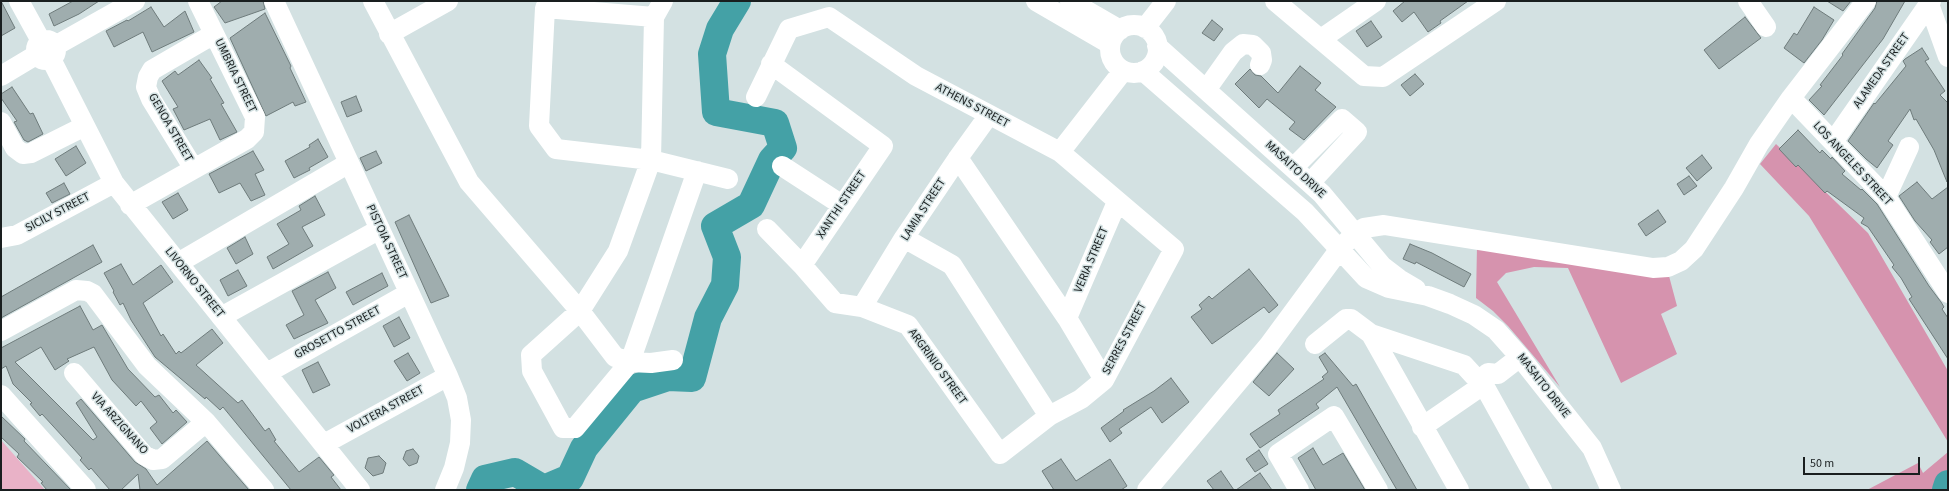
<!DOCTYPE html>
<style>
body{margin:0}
#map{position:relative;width:1949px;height:491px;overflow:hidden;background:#d3e1e2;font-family:"Source Sans 3",sans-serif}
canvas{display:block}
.frame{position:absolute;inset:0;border:2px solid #191e1f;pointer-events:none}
.scale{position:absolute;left:1803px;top:457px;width:117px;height:18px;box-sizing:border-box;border:2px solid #191e1f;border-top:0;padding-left:5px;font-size:12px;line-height:14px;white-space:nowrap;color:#191e1f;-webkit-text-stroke:3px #d3e1e2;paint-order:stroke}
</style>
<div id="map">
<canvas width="1949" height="491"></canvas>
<div class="frame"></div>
<div class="scale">50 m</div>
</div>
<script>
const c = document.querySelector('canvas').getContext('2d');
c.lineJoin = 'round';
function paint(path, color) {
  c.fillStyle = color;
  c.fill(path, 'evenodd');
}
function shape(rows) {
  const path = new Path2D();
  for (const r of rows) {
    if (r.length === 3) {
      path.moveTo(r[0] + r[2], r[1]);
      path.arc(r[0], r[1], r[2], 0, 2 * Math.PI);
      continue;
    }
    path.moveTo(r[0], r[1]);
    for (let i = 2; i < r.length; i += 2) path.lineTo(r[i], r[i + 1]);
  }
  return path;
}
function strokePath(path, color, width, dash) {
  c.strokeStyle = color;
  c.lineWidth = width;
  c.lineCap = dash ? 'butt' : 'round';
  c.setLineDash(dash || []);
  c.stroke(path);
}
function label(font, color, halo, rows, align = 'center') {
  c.font = font + ' "Source Sans 3",sans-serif';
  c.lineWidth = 3;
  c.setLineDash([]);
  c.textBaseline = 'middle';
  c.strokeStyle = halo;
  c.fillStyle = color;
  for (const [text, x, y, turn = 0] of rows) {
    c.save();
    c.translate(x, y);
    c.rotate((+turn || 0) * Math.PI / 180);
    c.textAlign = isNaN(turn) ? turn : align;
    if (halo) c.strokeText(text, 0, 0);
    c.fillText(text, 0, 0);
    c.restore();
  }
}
const green = shape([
 [1,440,45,490,1,490]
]);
const forest = shape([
 [1776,144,1868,233,1948,371,1948,442,1809,216,1760,164],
 [1477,246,1669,276,1677,306,1661,314,1677,354,1621,383,1568,268,1534,267,1506,273,1497,282,1560,387,1508,326,1493,311,1476,298],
 [1948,452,1948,490,1867,490,1918,463,1923,473]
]);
const river = shape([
 [480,490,485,479,515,472,544,489,570,478,584,448,632,389,668,377,692,378,708,318,725,285,727,257,715,226,751,205,772,160,783,148,775,123,716,112,712,54,720,29,737,1],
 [1946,490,1948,484]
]);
const building = shape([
 [1,1,15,28,1,36,1,1],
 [73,1,99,1,79,14,54,26,49,14,73,1],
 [222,1,263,1,265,9,225,23,214,7,222,1],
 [1405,1,1468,1,1440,21,1441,23,1428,32,1414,12,1402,22,1393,11,1405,1],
 [1827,1,1851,1,1843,11,1827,1],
 [1877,1,1905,1,1883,39,1824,115,1809,100,1822,86,1820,85,1843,55,1842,54,1875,8,1877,1],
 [151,7,164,27,185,11,194,32,152,52,143,32,114,47,106,31,127,20,128,21,151,7],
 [1814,7,1834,20,1822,40,1804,63,1784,48,1794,33,1797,35,1814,7],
 [265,13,291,66,290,68,306,102,295,106,293,102,266,116,230,38,265,13],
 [1745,17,1761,38,1719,69,1704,50,1745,17],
 [1212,20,1223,29,1214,41,1202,33,1212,20],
 [1371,21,1382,37,1367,47,1356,31,1371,21],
 [1922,48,1929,59,1925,61,1945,91,1940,95,1948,103,1947,182,1934,150,1916,119,1914,120,1910,109,1888,141,1893,145,1877,168,1866,159,1848,141,1874,103,1875,104,1906,66,1903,61,1905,59,1922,48],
 [199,60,212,78,210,79,224,103,221,104,237,132,220,140,210,119,184,130,173,109,178,107,162,81,175,71,178,75,199,60],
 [1300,66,1321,83,1315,90,1336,107,1304,140,1289,129,1295,122,1267,99,1259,108,1235,84,1250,69,1255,75,1261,76,1278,93,1300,66],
 [1415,74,1424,84,1410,96,1401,85,1415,74],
 [12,87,30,114,33,113,43,134,28,142,24,140,14,122,17,121,1,98,1,94,12,87],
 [356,96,362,111,347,117,341,102,356,96],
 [1798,130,1820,153,1822,150,1831,159,1832,157,1845,171,1842,174,1861,190,1862,189,1877,204,1929,286,1941,302,1944,307,1942,309,1948,318,1948,359,1909,299,1912,297,1901,278,1892,267,1894,265,1868,227,1861,223,1864,218,1827,191,1825,193,1798,165,1796,167,1779,149,1798,130],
 [318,139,328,157,309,168,310,170,294,178,285,161,310,147,309,145,318,139],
 [76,146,86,163,66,176,55,159,76,146],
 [253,151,264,170,255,174,265,195,251,201,240,183,219,193,209,174,253,151],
 [376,151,382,163,366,171,360,158,376,151],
 [1702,155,1712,168,1697,181,1686,168,1702,155],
 [1689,176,1697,186,1684,195,1677,184,1689,176],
 [1917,182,1932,199,1948,187,1948,247,1939,254,1930,242,1932,240,1915,221,1899,196,1917,182],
 [64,183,70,194,52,203,46,193,64,183],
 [178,193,188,210,173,219,162,202,178,193],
 [315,196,325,215,302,227,313,246,273,269,267,257,289,244,277,224,301,210,299,206,315,196],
 [1658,210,1666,222,1646,236,1638,224,1658,210],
 [409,215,449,296,431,303,395,222,409,215],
 [245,237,253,254,236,264,227,248,245,237],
 [1410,244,1432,253,1471,274,1464,287,1416,262,1415,264,1403,259,1410,244],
 [93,245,102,262,1,318,1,297,93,245],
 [121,264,133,285,161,265,173,282,143,303,161,336,163,334,176,354,179,351,181,353,212,329,223,343,196,365,238,403,242,400,265,431,269,428,276,440,274,441,299,472,319,457,334,475,331,477,341,490,291,490,223,407,220,410,206,397,205,399,155,357,131,320,123,303,120,305,113,292,114,291,104,273,121,264],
 [1249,269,1278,305,1269,313,1264,307,1212,344,1191,317,1202,309,1199,305,1209,296,1212,299,1249,269],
 [238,270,247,286,228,296,220,280,238,270],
 [328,272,336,288,315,300,328,323,294,339,286,325,304,315,292,291,328,272],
 [382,273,388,286,353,305,346,292,382,273],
 [80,306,93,330,102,325,128,369,155,397,159,395,173,413,176,410,187,422,162,444,150,428,157,422,141,401,136,406,112,380,94,347,67,359,69,361,55,370,41,347,15,362,93,440,97,437,76,403,81,399,135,462,146,469,157,485,207,441,249,490,140,490,138,474,121,490,110,490,91,468,89,470,80,460,82,458,64,438,42,414,40,416,30,404,32,403,13,384,6,366,1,369,1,348,80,306],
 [399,317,410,338,394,347,383,326,399,317],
 [408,353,420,373,407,381,394,361,408,353],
 [1277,353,1294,369,1269,396,1253,382,1277,353],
 [1325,353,1353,386,1356,384,1417,490,1397,490,1337,387,1316,404,1319,408,1260,448,1250,434,1280,414,1278,410,1324,379,1322,377,1328,372,1319,357,1325,353],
 [318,362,330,385,313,393,302,370,318,362],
 [1171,378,1189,402,1162,423,1151,407,1119,429,1122,433,1110,442,1101,428,1124,411,1123,410,1154,391,1171,378],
 [1,416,25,439,24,441,71,490,47,490,41,483,43,482,17,457,19,454,1,437,1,416],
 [1313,448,1323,465,1343,453,1365,490,1316,490,1298,458,1313,448],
 [413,449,419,456,417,463,409,466,403,459,406,451,413,449],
 [1259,450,1268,464,1255,472,1246,459,1259,450],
 [379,456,386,463,383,473,373,476,365,468,368,458,379,456],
 [1061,459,1076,481,1110,459,1127,486,1121,490,1054,490,1042,471,1061,459],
 [1221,471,1234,490,1214,490,1207,481,1221,471],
 [1260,473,1272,490,1236,490,1260,473]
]);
const minor = shape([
 [19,1,41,41],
 [274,1,448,376,457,398,461,420,460,443,454,468,445,490],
 [373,1,469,182,580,311,615,357,630,362,651,363,673,360],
 [663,1,654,17,651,160,618,251,580,311,531,355,532,371,563,428,575,428,630,362,697,171],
 [1036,1,1110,44],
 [1070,1,1120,30],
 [1275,1,1364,76,1383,77,1496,1],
 [1748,1,1766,27],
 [1929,4,1948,57],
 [654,17,545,8,539,126,556,149,651,160,728,179],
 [1134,49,24],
 [1145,28,1166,1],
 [389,34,448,1],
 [1321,39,1376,1],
 [46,50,10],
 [55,46,135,1],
 [1157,46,1322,194,1382,266,1399,279,1416,289],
 [51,59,114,183,360,490],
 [771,64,883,146,802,265],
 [1143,71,1305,212,1366,278,1389,288,1428,296,1450,304,1474,315,1496,330,1520,357,1592,448,1611,490],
 [1,76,36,55],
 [1206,90,1233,52,1243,44,1253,45,1261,53,1262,60,1260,65],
 [756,97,789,29,829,17,916,76,1060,152,1174,249,1104,380,1081,399,1049,416,1000,454,908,325,862,307,835,303,802,265,767,229],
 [1791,98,1886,197,1948,293],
 [1,122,15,148,23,154,31,153,85,126],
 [1833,142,1931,1],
 [1060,152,1123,71],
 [958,158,1067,318,1104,380],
 [782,166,842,205],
 [1293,168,1342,119,1357,132,1310,183],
 [194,169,151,99,146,87,148,77,152,70,214,34],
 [1886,197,1909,147],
 [130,205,247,139,254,132,255,117,198,1],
 [1,238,17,235,114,183],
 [904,238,952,265,1049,416],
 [178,263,349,163],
 [862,307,904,238,958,158,989,115],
 [221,317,380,229],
 [1067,318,1117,202],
 [1,331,76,290,87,291,93,294,147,366,206,422,264,490],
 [1315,344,1346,319,1351,319,1371,334],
 [74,373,144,455,153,460,162,459,206,422],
 [267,373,409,293],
 [1479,381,1488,373,1498,374,1520,357],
 [1,395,86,490],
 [1422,427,1483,385],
 [324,444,448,376],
 [1147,490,1269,345,1339,250,1355,233,1364,228,1384,225,1653,268,1668,267,1681,261,1694,249,1734,188,1759,144,1791,98,1866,1],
 [1299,490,1278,454,1334,416,1378,490],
 [1459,490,1371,334,1464,365,1486,389,1542,490]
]);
const streetNames = [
 ["ALAMEDA STREET",1882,71,-55],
 ["UMBRIA STREET",235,76,64],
 ["ATHENS STREET",972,106,28],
 ["GENOA STREET",170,128,60],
 ["LOS ANGELES STREET",1852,164,47],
 ["MASAITO DRIVE",1295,170,43],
 ["XANTHI STREET",842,205,-56],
 ["LAMIA STREET",924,210,-57],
 ["SICILY STREET",58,213,-28],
 ["PISTOIA STREET",386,242,65],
 ["VERIA STREET",1092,260,-67],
 ["LIVORNO STREET",194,283,51],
 ["GROSETTO STREET",338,333,-29],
 ["SERRES STREET",1125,339,-62],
 ["ARGRINIO STREET",937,367,54],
 ["MASAITO DRIVE",1543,386,52],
 ["VOLTERA STREET",386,410,-29],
 ["VIA ARZIGNANO",119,424,48]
];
paint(green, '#e9b2c7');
paint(forest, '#d693ae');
strokePath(river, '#44a1a6', 28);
paint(building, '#9fadae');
strokePath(building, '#6e7b7b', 1);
strokePath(minor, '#fff', 20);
label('12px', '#191e1f', '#d3e1e2', streetNames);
</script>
